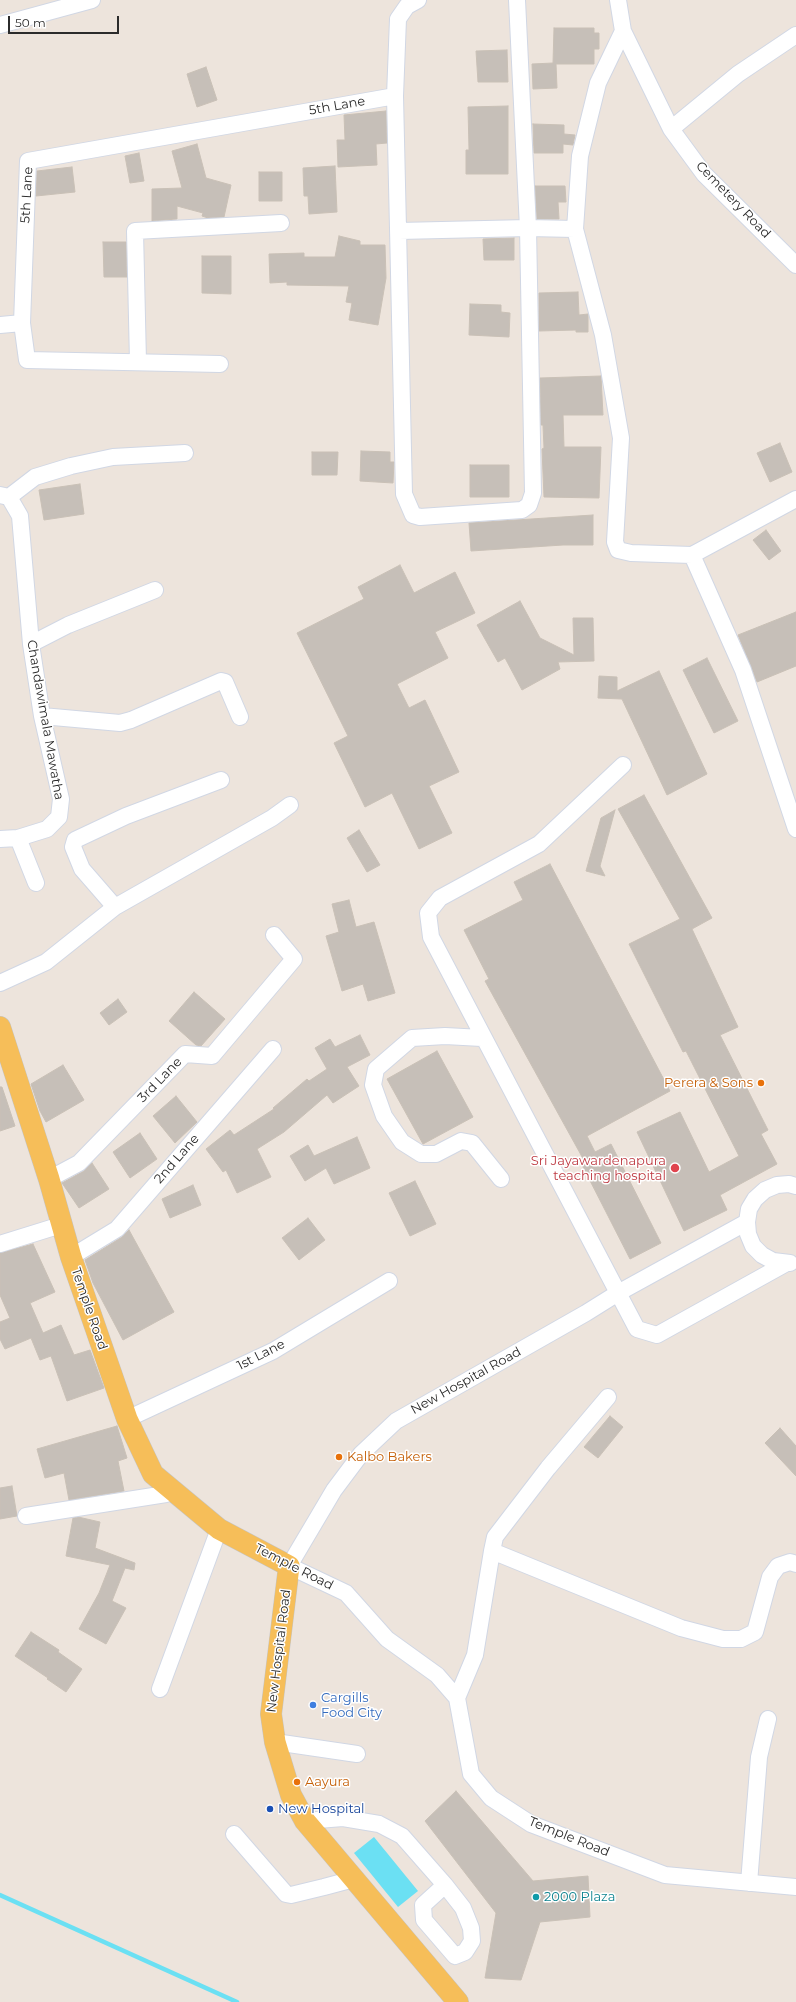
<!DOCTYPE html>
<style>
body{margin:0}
#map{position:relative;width:796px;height:2002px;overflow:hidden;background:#ede4dc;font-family:Montserrat,sans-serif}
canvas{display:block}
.scale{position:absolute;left:8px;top:16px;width:111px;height:18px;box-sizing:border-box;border:2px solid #2b2b2b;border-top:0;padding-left:5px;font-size:12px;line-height:14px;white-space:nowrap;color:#2b2b2b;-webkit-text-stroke:3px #fff;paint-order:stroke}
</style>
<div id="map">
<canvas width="796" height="2002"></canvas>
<div class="scale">50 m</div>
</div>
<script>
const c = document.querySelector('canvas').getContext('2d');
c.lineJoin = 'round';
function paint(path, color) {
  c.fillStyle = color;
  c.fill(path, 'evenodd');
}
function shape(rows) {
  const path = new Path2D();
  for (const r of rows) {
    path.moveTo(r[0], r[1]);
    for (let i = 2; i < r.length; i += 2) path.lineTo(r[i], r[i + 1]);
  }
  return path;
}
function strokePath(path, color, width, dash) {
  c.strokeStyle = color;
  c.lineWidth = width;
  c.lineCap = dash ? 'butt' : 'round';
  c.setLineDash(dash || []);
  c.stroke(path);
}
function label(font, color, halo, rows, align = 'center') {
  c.font = font + ' Montserrat,sans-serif';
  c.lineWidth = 3;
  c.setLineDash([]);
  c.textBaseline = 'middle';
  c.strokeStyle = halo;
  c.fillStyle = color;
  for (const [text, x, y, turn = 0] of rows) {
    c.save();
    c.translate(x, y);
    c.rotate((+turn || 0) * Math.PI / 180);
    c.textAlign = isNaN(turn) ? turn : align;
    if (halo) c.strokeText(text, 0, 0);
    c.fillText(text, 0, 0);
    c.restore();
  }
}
const water = shape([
 [374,1837,418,1891,398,1907,354,1853]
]);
const stream = shape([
 [0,1895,237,2002]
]);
const building = shape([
 [554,28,594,28,594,33,599,33,599,49,594,49,594,64,556,64,557,88,533,89,532,64,553,63,554,28],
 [507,50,508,82,478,82,476,51,507,50],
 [206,67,217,100,197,107,187,74,206,67],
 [508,106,508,174,466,174,466,150,469,150,468,107,508,106],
 [386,111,387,143,376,144,377,165,338,167,337,140,345,140,344,115,386,111],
 [533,124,564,125,564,134,575,135,573,145,563,144,563,153,534,153,533,124],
 [197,144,206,178,231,185,224,217,208,218,202,216,203,213,177,206,177,219,152,221,152,189,182,188,172,151,197,144],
 [139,153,144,181,130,183,125,156,139,153],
 [335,166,337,212,309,214,308,196,304,196,303,168,335,166],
 [72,167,75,192,36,196,37,171,72,167],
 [259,172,282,172,282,201,259,201,259,172],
 [535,186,565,186,566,202,558,202,559,219,537,219,535,186],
 [339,236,360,241,360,245,385,245,386,278,378,325,349,320,352,303,346,302,349,286,287,285,287,282,270,283,269,254,304,253,304,257,335,257,339,236],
 [514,238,514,260,484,260,483,239,514,238],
 [103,242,126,242,127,277,104,277,103,242],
 [202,256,231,256,231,294,202,293,202,256],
 [578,292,579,315,588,314,588,332,576,332,576,330,539,331,539,293,578,292],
 [470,304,501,305,501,312,510,313,509,337,469,335,470,304],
 [601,376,603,415,563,415,564,447,601,447,599,498,544,497,542,449,544,448,543,425,541,425,540,378,601,376],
 [780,443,792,472,770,482,757,453,780,443],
 [361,451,390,452,390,462,394,462,393,483,360,481,361,451],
 [312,452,338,452,337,475,312,475,312,452],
 [470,465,509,465,509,497,470,497,470,465],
 [80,484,84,514,44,520,39,490,80,484],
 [593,515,593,545,563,545,471,551,469,523,593,515],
 [766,530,781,551,769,560,753,540,766,530],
 [400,565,414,593,455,572,475,613,435,632,448,658,397,684,409,708,425,700,459,772,429,786,452,833,419,849,392,793,365,807,334,743,348,736,297,633,364,599,358,587,400,565],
 [520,601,540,638,574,655,573,618,593,618,594,661,558,662,560,669,522,690,505,658,498,662,477,625,520,601],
 [796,612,796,666,757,682,738,635,796,612],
 [707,658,738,721,714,733,683,670,707,658],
 [659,671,707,774,667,795,622,699,598,698,599,676,617,677,617,691,659,671],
 [644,795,712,918,692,929,738,1027,720,1035,768,1130,761,1134,777,1164,720,1195,727,1210,684,1231,637,1132,680,1112,709,1172,739,1156,686,1051,683,1052,629,944,680,919,618,809,644,795],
 [615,810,600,866,605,876,586,871,601,818,615,810],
 [359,830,380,865,367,872,347,838,359,830],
 [550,864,670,1091,587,1136,595,1152,611,1144,661,1243,630,1259,582,1165,586,1164,485,981,489,979,464,930,523,900,514,882,550,864],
 [349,900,356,927,374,922,395,993,368,1001,363,984,342,991,326,936,339,932,332,904,349,900],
 [194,992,225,1019,201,1046,196,1045,169,1021,194,992],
 [118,999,127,1012,109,1025,100,1013,118,999],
 [360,1035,370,1055,347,1067,359,1086,333,1103,327,1095,284,1132,257,1149,271,1177,237,1193,226,1170,223,1172,206,1149,230,1130,234,1135,274,1109,273,1108,307,1079,309,1081,327,1069,315,1048,330,1039,335,1047,360,1035],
 [437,1051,473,1117,423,1144,387,1079,437,1051],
 [63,1065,84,1100,46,1122,40,1111,31,1084,63,1065],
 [0,1087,2,1087,15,1126,0,1131,0,1087],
 [176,1096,197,1122,175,1143,153,1116,176,1096],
 [140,1133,157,1159,130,1178,113,1152,140,1133],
 [357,1137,370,1168,334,1184,326,1168,305,1181,290,1156,308,1145,314,1156,357,1137],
 [92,1163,109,1189,79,1208,62,1183,84,1171,92,1163],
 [415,1181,436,1224,410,1236,389,1193,415,1181],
 [193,1185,201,1205,170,1218,162,1199,193,1185],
 [308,1218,325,1240,299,1260,282,1238,308,1218],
 [129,1230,174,1312,123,1340,93,1283,85,1260,122,1237,129,1230],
 [33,1244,55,1292,30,1303,43,1333,61,1325,74,1355,90,1350,104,1388,67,1401,51,1356,40,1360,31,1338,5,1349,0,1339,0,1322,10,1318,0,1295,0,1253,33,1244],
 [610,1416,623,1427,598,1458,584,1447,610,1416],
 [117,1426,127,1458,118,1461,124,1491,69,1500,64,1473,45,1478,37,1449,117,1426],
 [780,1428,796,1446,796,1476,765,1443,780,1428],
 [12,1486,17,1516,0,1519,0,1488,12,1486],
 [78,1517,100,1522,95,1548,135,1563,134,1570,125,1568,112,1601,126,1608,106,1644,79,1629,99,1593,110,1565,66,1556,73,1518,78,1517],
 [31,1632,59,1650,58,1652,82,1669,66,1692,47,1679,48,1678,15,1656,31,1632],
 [456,1791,533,1881,588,1876,590,1917,540,1922,521,1980,485,1978,496,1913,425,1821,456,1791]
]);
const minor = shape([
 [418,0,407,6,398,19,395,96,404,494,413,515,420,517,522,510,529,505,533,493,528,228,517,0],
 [618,0,623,31,671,129,704,174,796,265],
 [0,25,92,0],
 [623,31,598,83,580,156,575,229,603,335,621,438,615,542,618,550,631,553,692,555,796,499],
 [671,129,738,74,796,35],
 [399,231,528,228,575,229],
 [0,325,22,323],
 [138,362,135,231,281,223],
 [220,364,27,360,22,323,28,161,395,96],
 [0,495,9,497,20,516,31,644,42,716,61,799,59,817,47,829,18,838,0,839],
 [9,497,35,477,71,466,113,457,185,453],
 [692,555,743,670,796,829],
 [31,644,68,625,155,590],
 [42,716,120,723,131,720,221,681,225,682,240,717],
 [623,765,539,844,440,898,428,913,431,937,637,1329,657,1335,785,1264],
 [18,838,36,883],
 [115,907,82,869,73,847,75,840,126,816,221,780],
 [0,983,46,962,115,907,272,818,290,805],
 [482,1038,445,1036,412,1038,376,1069,373,1085,384,1116,402,1142,421,1154,436,1154,461,1141,472,1143,501,1179],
 [49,1179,79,1163,185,1054,212,1056,294,959,274,935],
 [747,1222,618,1293,586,1313,396,1421,361,1454,334,1490,289,1566,346,1593,387,1639,437,1675,457,1698,471,1774,491,1798,531,1824,665,1875,796,1887],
 [0,1244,61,1225],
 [71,1257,117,1229,273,1049],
 [790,1263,773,1261,762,1255,753,1246,748,1234,747,1222,749,1209,755,1199,765,1190,777,1185,789,1184,796,1186],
 [127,1419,273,1351,389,1281],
 [26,1516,166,1494,170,1490],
 [492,1551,495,1537,548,1468,608,1397],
 [160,1689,219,1529],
 [457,1698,475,1655,492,1551,681,1628,723,1639,741,1639,755,1632,770,1577,778,1566,790,1562,796,1564],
 [275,1742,357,1754],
 [305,1821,343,1818,379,1824,402,1836,445,1885,463,1908,471,1928,472,1941,465,1952,455,1956,424,1920,423,1905,445,1885],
 [234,1834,286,1894,291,1895,324,1887,354,1879],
 [749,1883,759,1757,768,1719]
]);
const major = shape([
 [0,1027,49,1179,71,1257,127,1419,153,1474,219,1529,289,1566,271,1714,275,1742,291,1795,305,1821,458,2002]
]);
const markers = [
 [761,1083,4,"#e8710a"],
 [675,1168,5,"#e0444e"],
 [339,1457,4,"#e8710a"],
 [313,1705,4,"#3f7fe0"],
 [297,1782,4,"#e8710a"],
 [270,1809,4,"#1a4fb4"],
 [536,1897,4,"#0f9aa8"]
];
const streetNames = [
 ["5th Lane",337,106,-10],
 ["5th Lane",27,195,-87],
 ["Cemetery Road",733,200,46],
 ["Chandawimala Mawatha",45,720,80],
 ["3rd Lane",160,1080,-46],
 ["2nd Lane",177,1159,-49],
 ["Temple Road",89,1309,71],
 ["1st Lane",261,1355,-27],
 ["New Hospital Road",466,1381,-29],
 ["Temple Road",294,1567,27],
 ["New Hospital Road",279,1651,-83],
 ["Temple Road",569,1837,22]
];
const foodNames = [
 ["Perera & Sons",753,1083,"right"],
 ["Kalbo Bakers",347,1457],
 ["Aayura",305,1782]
];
const healthNames = [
 ["Sri Jayawardenapura",666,1161],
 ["teaching hospital",666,1176]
];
const shopNames = [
 ["Cargills",321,1698],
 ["Food City",321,1713]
];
const transitNames = [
 ["New Hospital",278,1809]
];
const cultureNames = [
 ["2000 Plaza",544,1897]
];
paint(water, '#6be0f3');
strokePath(stream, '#6be0f3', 4.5);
paint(building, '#c6bfb8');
strokePath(building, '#c9c0b6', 1);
strokePath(minor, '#d1d7e4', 18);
strokePath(major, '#c4c4c4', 22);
strokePath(minor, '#fff', 16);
strokePath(major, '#f6be59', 21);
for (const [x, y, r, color] of markers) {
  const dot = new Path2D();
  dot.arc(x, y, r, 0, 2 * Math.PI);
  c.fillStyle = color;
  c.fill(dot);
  strokePath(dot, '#fff', 1.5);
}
label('13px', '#2b2b2b', '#fff', streetNames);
label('13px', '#c56008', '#fff', foodNames, 'left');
label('13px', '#be3a42', '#fff', healthNames, 'right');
label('13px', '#366cbe', '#fff', shopNames, 'left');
label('13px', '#164399', '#fff', transitNames, 'left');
label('13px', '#0d838f', '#fff', cultureNames, 'left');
</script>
